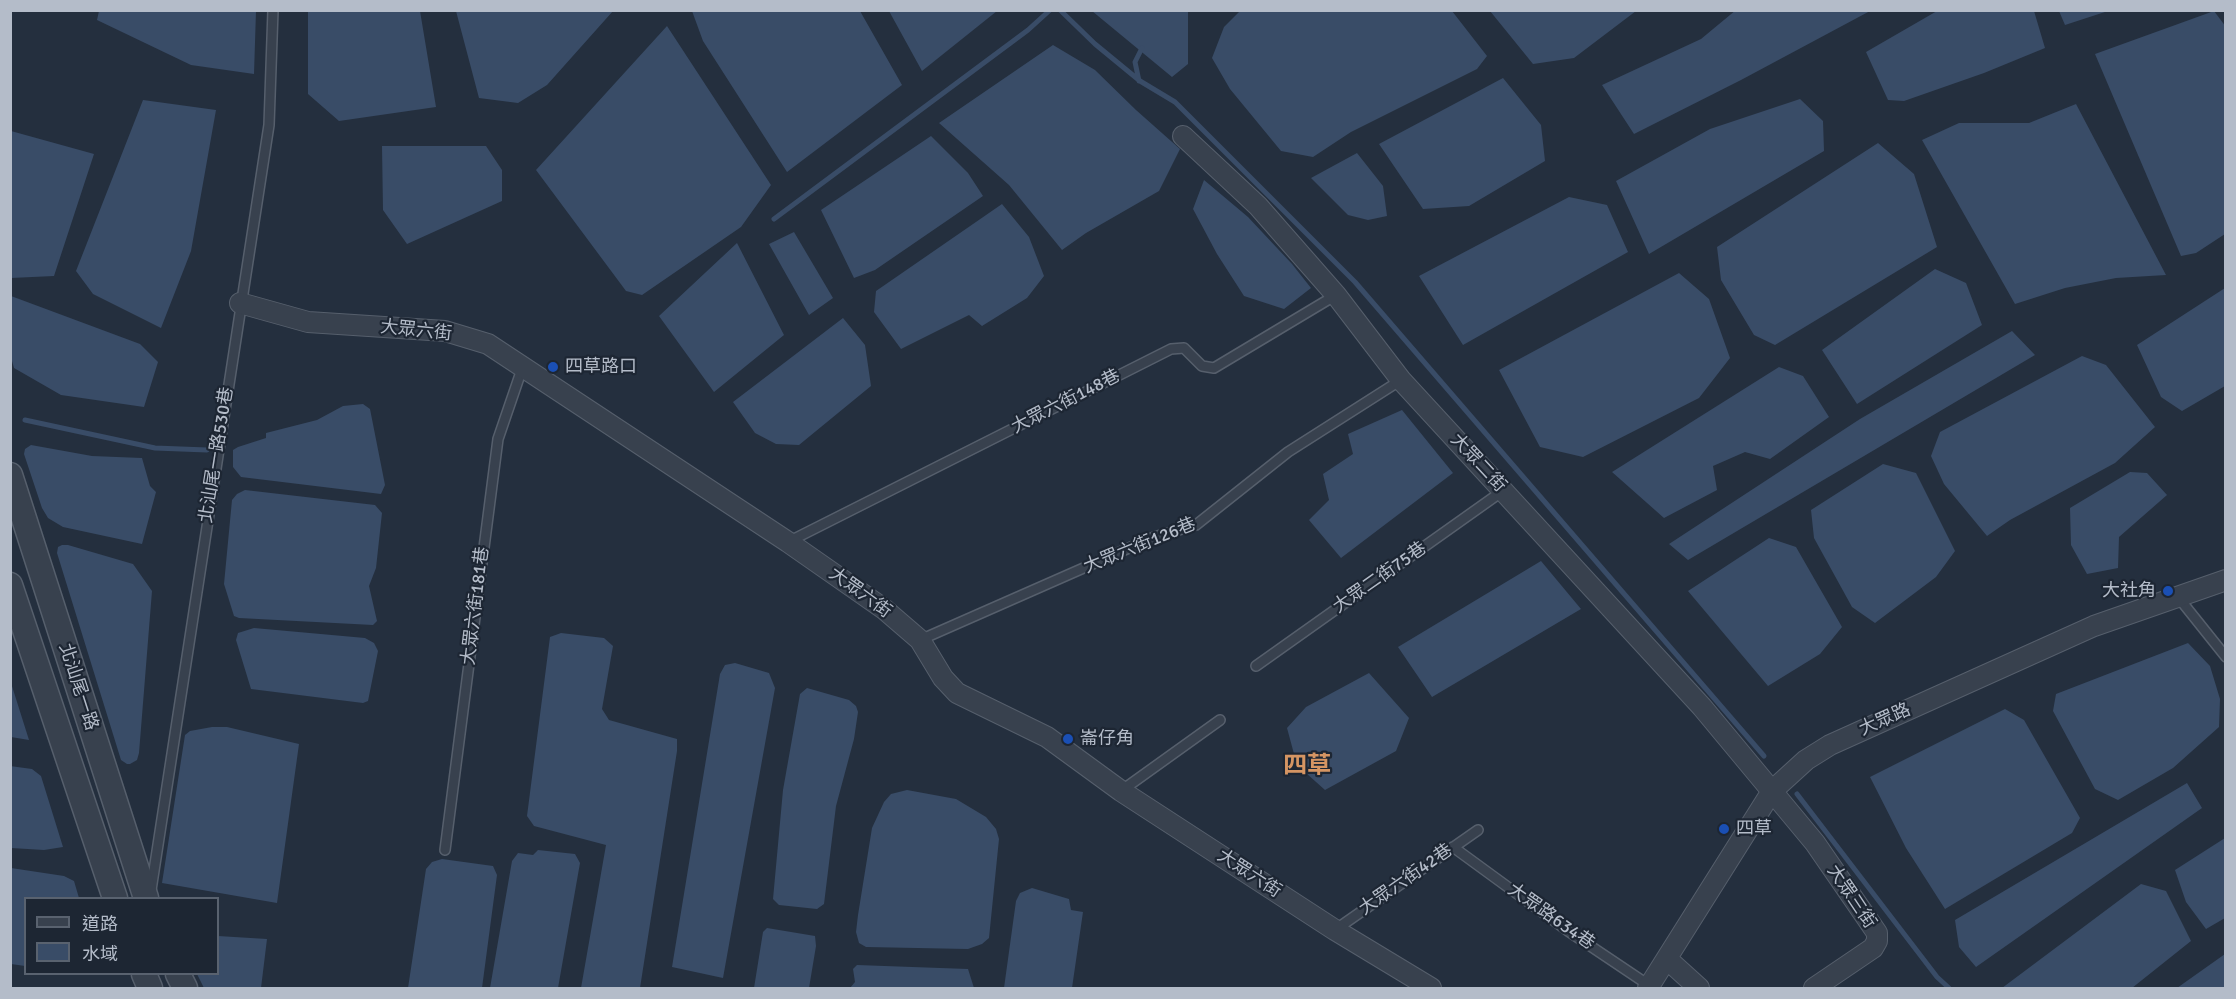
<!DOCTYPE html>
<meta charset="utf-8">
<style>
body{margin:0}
#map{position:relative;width:2236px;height:999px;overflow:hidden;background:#242f3e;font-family:Signika,"Noto Sans TC",sans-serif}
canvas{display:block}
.frame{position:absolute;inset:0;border:12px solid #b4bcc9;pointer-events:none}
.legend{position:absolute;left:24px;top:897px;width:195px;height:78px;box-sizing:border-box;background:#1d2633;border:2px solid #59626f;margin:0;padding:8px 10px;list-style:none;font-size:18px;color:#b4bcc9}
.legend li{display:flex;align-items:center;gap:12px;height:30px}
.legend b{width:30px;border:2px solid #59626f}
</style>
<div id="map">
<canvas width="2236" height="999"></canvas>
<div class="frame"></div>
<ul class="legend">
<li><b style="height:8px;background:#38414e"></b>道路</li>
<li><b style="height:16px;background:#394c67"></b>水域</li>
</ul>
</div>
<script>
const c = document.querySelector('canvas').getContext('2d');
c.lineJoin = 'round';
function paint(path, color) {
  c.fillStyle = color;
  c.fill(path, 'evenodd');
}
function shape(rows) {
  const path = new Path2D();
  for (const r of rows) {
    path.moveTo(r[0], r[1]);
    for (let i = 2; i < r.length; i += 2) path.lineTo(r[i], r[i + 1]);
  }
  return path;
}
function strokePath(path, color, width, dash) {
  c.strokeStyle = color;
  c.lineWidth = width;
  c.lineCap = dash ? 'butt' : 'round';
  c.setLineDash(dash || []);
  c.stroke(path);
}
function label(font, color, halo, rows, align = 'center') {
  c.font = font + ' Signika,"Noto Sans TC",sans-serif';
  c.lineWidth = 4.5;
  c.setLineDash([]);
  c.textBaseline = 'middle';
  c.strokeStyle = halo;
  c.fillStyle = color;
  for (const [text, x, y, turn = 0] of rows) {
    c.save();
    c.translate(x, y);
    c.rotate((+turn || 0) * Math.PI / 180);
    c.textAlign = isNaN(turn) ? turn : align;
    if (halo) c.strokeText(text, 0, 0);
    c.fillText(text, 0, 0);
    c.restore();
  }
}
const water = shape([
 [1736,10,1870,11,1741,80,1634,134,1602,85,1701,39],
 [99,11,256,11,254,74,191,65,97,20],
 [308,11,420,11,436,107,339,121,308,94],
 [456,11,456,10,613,11,547,85,518,103,479,98],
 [692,11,860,11,902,85,787,172,703,41],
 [889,11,997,11,922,71],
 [1092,11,1188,11,1188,64,1172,77],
 [1240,11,1452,11,1487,56,1477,69,1351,132,1313,157,1281,151,1230,89,1212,58,1224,27],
 [1490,11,1636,11,1574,58,1533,64],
 [1937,11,2034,11,2045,48,1984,73,1904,101,1888,100,1866,52],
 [2059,11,2108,11,2065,25],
 [2214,11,2226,27,2225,234,2196,253,2181,256,2095,54],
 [667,26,771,185,741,227,642,295,626,291,536,170],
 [1053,45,1095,70,1136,110,1180,149,1159,191,1086,233,1062,250,1009,185,939,123],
 [1503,78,1541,125,1545,161,1469,206,1423,209,1379,144],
 [1800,99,1823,121,1824,151,1649,254,1616,181,1710,129],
 [143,100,216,110,191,251,161,328,93,294,76,271],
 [2076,104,2166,275,2116,278,2065,288,2015,304,1922,140,1959,123,2029,123],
 [11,131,94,154,54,276,11,278],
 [931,136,968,173,983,196,875,270,854,278,821,210],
 [1878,143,1914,174,1937,247,1775,345,1754,335,1721,280,1717,247],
 [382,146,486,146,502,170,502,201,407,244,383,210],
 [1357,153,1383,186,1387,216,1368,220,1348,215,1311,178],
 [1204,180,1248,217,1292,264,1311,288,1284,309,1244,296,1217,254,1193,209],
 [1569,197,1607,205,1628,252,1463,345,1419,276],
 [1002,204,1029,237,1044,276,1027,298,982,326,969,315,901,349,874,312,876,291],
 [794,232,833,298,809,315,769,244],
 [737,243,784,335,714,392,659,316],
 [1935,269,1966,283,1982,325,1857,404,1822,350],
 [1679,273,1709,299,1730,358,1699,398,1583,457,1540,447,1499,370],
 [2225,288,2225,386,2182,411,2161,397,2137,345],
 [11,296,140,344,158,362,144,407,61,395,14,368,10,354],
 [843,318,865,345,871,386,799,445,776,444,755,433,733,402],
 [2012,331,2035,355,1688,560,1669,544,1860,419],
 [2082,356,2106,365,2155,427,2115,463,2010,520,1987,536,1944,484,1931,456,1940,432],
 [1779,367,1803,376,1829,417,1770,459,1745,452,1713,466,1717,490,1664,518,1612,472],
 [363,404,370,409,385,485,381,494,241,477,233,467,233,450,238,447,266,438,266,433,317,420,343,406],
 [1402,410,1453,473,1341,558,1309,520,1329,500,1323,474,1353,454,1348,434],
 [31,445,92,456,142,458,150,486,156,492,142,544,63,527,48,518,42,508,24,454,25,449],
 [1883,464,1916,473,1955,551,1936,577,1875,623,1852,607,1814,538,1811,510],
 [2130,472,2147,473,2167,495,2119,537,2118,568,2087,574,2071,545,2070,508],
 [245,490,375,505,382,513,376,568,369,586,377,621,373,625,239,618,234,616,224,584,232,500,237,494],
 [1769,538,1796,547,1842,627,1820,654,1768,686,1688,591],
 [62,545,68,545,133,564,152,591,139,753,137,760,130,764,127,764,121,760,57,553,58,547],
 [1541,561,1581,609,1432,697,1398,647],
 [254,628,365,638,374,643,378,651,368,701,363,703,251,689,236,640,238,633],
 [561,633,604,638,613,646,602,709,609,720,677,739,677,751,640,988,581,988,606,845,534,826,527,816,550,637],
 [2188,643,2210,666,2220,699,2219,727,2173,768,2118,800,2095,789,2053,711,2056,694],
 [735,663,769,673,775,688,723,978,672,967,720,674,725,665],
 [1369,673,1409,718,1396,751,1325,790,1297,765,1287,728,1306,707],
 [10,683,11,683,29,740,11,737],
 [807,688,849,700,856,706,858,712,854,739,836,806,824,904,817,909,779,905,773,899,783,790,800,694],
 [2005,709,2024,720,2080,818,2072,833,1945,909,1906,848,1870,777],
 [212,727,227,727,299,744,277,903,162,883,185,735,190,731],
 [10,766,32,769,41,776,63,847,44,850,11,848],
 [2187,783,2202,808,1976,967,1959,947,1955,920],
 [907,790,956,799,986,817,996,829,999,839,989,938,982,944,968,949,866,947,859,943,856,932,858,915,872,828,884,802,891,794],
 [2225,838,2225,918,2206,929,2186,902,2175,870],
 [538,850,575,854,580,863,558,988,490,988,512,861,518,853,533,855],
 [442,859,493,866,497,875,482,988,408,988,426,869,432,862],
 [11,868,64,876,74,881,79,898,26,898,25,966,11,964],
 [2141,884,2166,891,2191,941,2132,988,2002,988],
 [1032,888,1069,899,1071,910,1083,912,1072,988,1004,988,1016,901,1020,893],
 [767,928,815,936,816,946,809,988,754,988,763,932],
 [218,936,267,939,261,988,204,988,197,974,218,974],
 [2225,954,2225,988,2177,988],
 [857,965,968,969,974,988,850,988,855,982,853,969]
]);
const stream = shape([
 [1060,10,1095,44,1140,81,1175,102,1355,282,1764,756],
 [1139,81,1135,62,1142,48],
 [774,219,1028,30,1050,10],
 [25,420,155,448,207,450],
 [1797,794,1937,977,1949,988]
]);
const service = shape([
 [788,542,1171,349,1184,348,1202,366,1214,368,1336,295],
 [2178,597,2226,657],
 [920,640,1154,537,1196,525,1288,452,1401,380],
 [1256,666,1504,490],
 [1121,791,1220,720],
 [1453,847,1568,931,1650,986],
 [445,850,498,439,523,366],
 [151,890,269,125,273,10],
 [1335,930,1478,830]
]);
const minor = shape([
 [1183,136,1258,206,1336,295,1401,380,1702,707,1815,843,1877,933,1877,941,1873,948,1814,988],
 [240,303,308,322,445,331,488,344,788,542,884,609,920,640,943,678,957,693,1047,737,1121,791,1335,930,1431,988],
 [1667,959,1699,988],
 [1648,988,1772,791,1806,760,1830,745,2094,626,2226,580]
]);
const tertiary = shape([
 [10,475,146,898],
 [10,585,115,898],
 [144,974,150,988],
 [178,974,185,988]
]);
const markers = [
 [553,367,6,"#1a4fb4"],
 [2168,591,6,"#1a4fb4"],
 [1068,739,6,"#1a4fb4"],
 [1724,829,6,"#1a4fb4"]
];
const streetNames = [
 ["大眾六街",416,331,6],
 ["大眾六街148巷",1066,402,-27],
 ["北汕尾一路530巷",217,455,-81],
 ["大眾二街",1478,463,47],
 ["大眾六街126巷",1140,546,-22],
 ["大眾二街75巷",1380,578,-35],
 ["大眾六街",860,593,36],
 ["大眾六街181巷",476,606,-83],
 ["北汕尾一路",78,687,72],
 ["大眾路",1885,720,-24],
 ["大眾六街",1249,874,33],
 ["大眾六街42巷",1406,880,-35],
 ["大眾三街",1851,897,56],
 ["大眾路634巷",1551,917,35]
];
const poiNames = [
 ["四草路口",565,367],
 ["大社角",2156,591,"right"],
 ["崙仔角",1080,739],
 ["四草",1736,829]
];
const districtNames = [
 ["四草",1307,767]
];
paint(water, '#394c67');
strokePath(stream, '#394c67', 5);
strokePath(service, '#565f6c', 12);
strokePath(minor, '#565f6c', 22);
strokePath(tertiary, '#565f6c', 27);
strokePath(service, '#38414e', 9);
strokePath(minor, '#38414e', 20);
strokePath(tertiary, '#38414e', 24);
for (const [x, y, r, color] of markers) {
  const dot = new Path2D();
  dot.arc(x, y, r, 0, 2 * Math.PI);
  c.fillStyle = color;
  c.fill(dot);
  strokePath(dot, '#1d2633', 2);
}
label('18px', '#b4bcc9', '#1d2633', streetNames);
label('18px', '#b4bcc9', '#1d2633', poiNames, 'left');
label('bold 24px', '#d59563', '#1d2633', districtNames);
</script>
